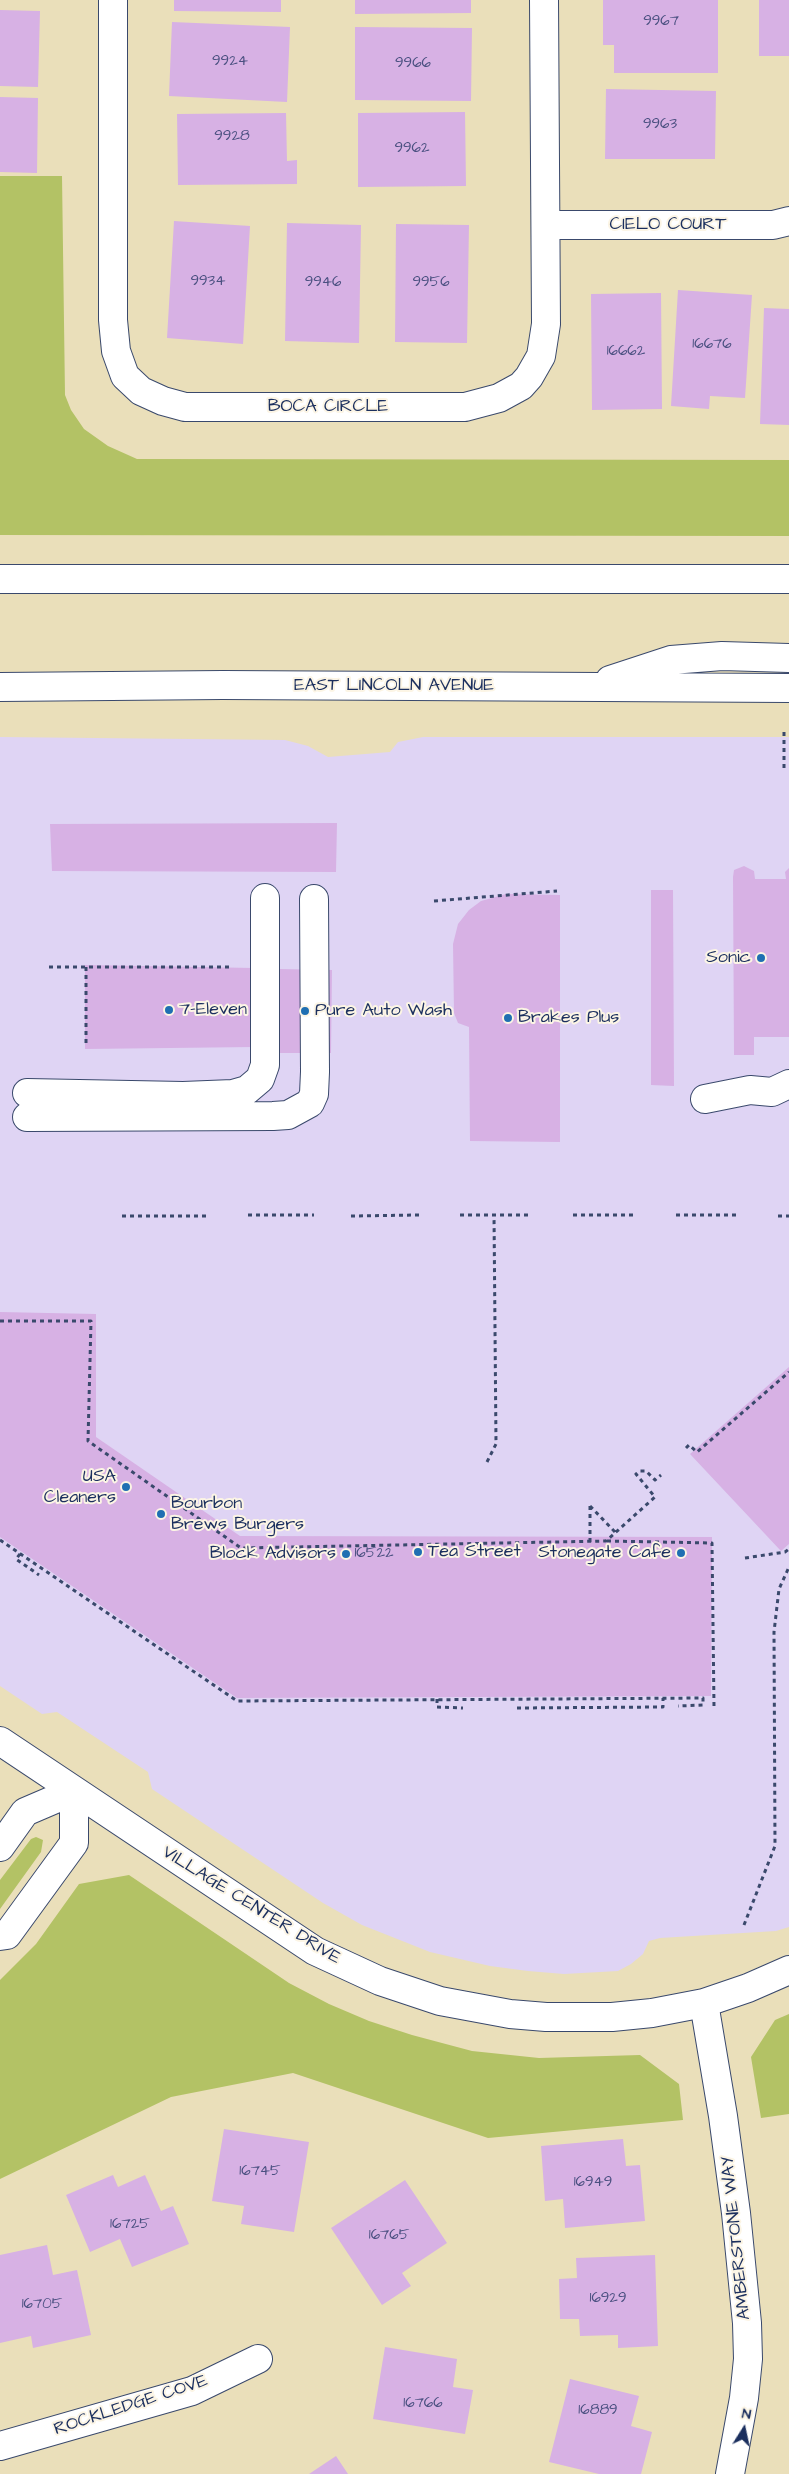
<!DOCTYPE html>
<style>
body{margin:0}
#map{position:relative;width:789px;height:2474px;overflow:hidden;background:#eadfba;font-family:"Architects Daughter",sans-serif}
canvas{display:block}
.north{position:absolute;left:719px;top:2404px;width:50px;height:50px;-webkit-text-stroke:4px #fcf5e5;paint-order:stroke;rotate:10deg;font-size:14px;font-weight:700;line-height:20px;text-align:center;color:#1b2f5e}
.north::after{content:'';display:block;margin:auto;width:18px;height:22px;background:#1b2f5e;clip-path:polygon(50% 0,100% 100%,50% 72%,0 100%)}
</style>
<div id="map">
<canvas width="789" height="2474"></canvas>
<div class="north">N</div>
</div>
<script>
const c = document.querySelector('canvas').getContext('2d');
c.lineJoin = 'round';
function paint(path, color) {
  c.fillStyle = color;
  c.fill(path, 'evenodd');
}
function shape(rows) {
  const path = new Path2D();
  for (const r of rows) {
    path.moveTo(r[0], r[1]);
    for (let i = 2; i < r.length; i += 2) path.lineTo(r[i], r[i + 1]);
  }
  return path;
}
function strokePath(path, color, width, dash) {
  c.strokeStyle = color;
  c.lineWidth = width;
  c.lineCap = dash ? 'butt' : 'round';
  c.setLineDash(dash || []);
  c.stroke(path);
}
function label(font, color, halo, rows, align = 'center') {
  c.font = font + ' "Architects Daughter",sans-serif';
  c.lineWidth = 4;
  c.setLineDash([]);
  c.textBaseline = 'middle';
  c.strokeStyle = halo;
  c.fillStyle = color;
  for (const [text, x, y, turn = 0] of rows) {
    c.save();
    c.translate(x, y);
    c.rotate((+turn || 0) * Math.PI / 180);
    c.textAlign = isNaN(turn) ? turn : align;
    if (halo) c.strokeText(text, 0, 0);
    c.fillText(text, 0, 0);
    c.restore();
  }
}
const built = shape([
 [0,737,285,740,308,746,328,757,390,752,398,742,423,737,789,737,789,1927,776,1931,660,1938,649,1941,643,1954,631,1964,618,1971,564,1974,528,1971,490,1966,430,1952,362,1925,323,1903,152,1789,148,1772,57,1712,42,1714,0,1686]
]);
const green = shape([
 [0,176,62,176,65,395,71,410,84,429,108,446,137,459,789,460,789,536,0,535],
 [36,1837,43,1840,41,1852,0,1909,0,1880,31,1839],
 [129,1875,289,1983,329,2004,369,2021,412,2035,472,2051,539,2058,640,2055,679,2084,683,2120,488,2138,293,2073,171,2097,0,2179,0,1980,36,1944,79,1884],
 [789,2014,789,2114,761,2118,751,2057,775,2020]
]);
const building = shape([
 [174,0,281,0,281,12,174,11],
 [355,0,471,0,471,13,355,14],
 [603,0,718,0,718,73,614,73,614,45,603,45],
 [759,0,789,0,789,56,759,56],
 [0,10,40,11,38,87,0,86],
 [172,22,290,27,287,102,169,96],
 [355,27,472,28,471,101,355,100],
 [606,89,716,91,715,159,605,159],
 [0,97,38,98,37,173,0,172],
 [465,112,466,186,358,187,358,113],
 [286,113,287,161,297,160,297,184,178,185,177,114],
 [174,221,250,226,243,344,167,338],
 [287,223,361,225,359,343,285,341],
 [396,224,469,225,467,343,395,342],
 [678,290,752,295,745,398,710,396,709,409,671,406],
 [661,293,662,409,592,410,591,294],
 [764,308,789,309,789,425,760,424],
 [337,823,336,872,52,871,50,824],
 [744,866,754,871,755,879,786,879,785,872,789,868,789,1037,754,1037,754,1055,734,1055,733,877,734,870],
 [651,890,673,890,674,1086,651,1085],
 [506,894,560,895,560,1142,470,1141,469,1027,458,1023,454,1013,453,944,458,924,469,910,481,901],
 [85,965,254,968,254,1047,85,1049],
 [278,969,332,970,331,1053,280,1053],
 [0,1312,96,1314,96,1437,240,1536,712,1537,711,1696,237,1698,0,1537],
 [789,1367,789,1544,781,1551,690,1454],
 [224,2129,309,2142,294,2232,241,2224,244,2206,212,2201],
 [623,2139,626,2166,640,2165,645,2221,565,2228,563,2199,545,2201,541,2146],
 [113,2175,118,2187,145,2175,161,2211,173,2206,189,2244,132,2267,120,2239,90,2252,66,2195],
 [405,2180,447,2243,402,2273,411,2286,382,2305,331,2228],
 [47,2245,53,2275,77,2270,91,2335,33,2348,31,2336,0,2343,0,2255],
 [655,2255,658,2346,618,2348,618,2335,580,2336,579,2319,560,2319,559,2279,577,2278,576,2258],
 [385,2347,457,2359,453,2387,473,2390,465,2434,373,2419],
 [570,2379,639,2396,631,2426,652,2432,641,2474,599,2474,549,2462],
 [336,2456,348,2474,309,2474]
]);
const path = shape([
 [784,732,784,770],
 [434,901,557,891],
 [49,967,231,967],
 [86,967,86,1047],
 [248,1215,314,1215],
 [460,1215,529,1215],
 [573,1215,633,1215],
 [676,1215,739,1215],
 [122,1216,209,1216],
 [351,1216,419,1215],
 [778,1216,789,1216],
 [0,1321,91,1321,88,1441,241,1548,606,1541,655,1497,636,1474,640,1471,646,1471,655,1480,661,1475],
 [686,1448,689,1445,697,1452,789,1372],
 [487,1462,496,1444,494,1215],
 [590,1506,616,1533],
 [590,1506,590,1542],
 [0,1540,237,1701,703,1698,703,1705,678,1706],
 [607,1541,712,1543,714,1707],
 [20,1554,16,1559,39,1575],
 [745,1558,785,1552,789,1549],
 [437,1699,437,1707,463,1708],
 [517,1708,663,1707,663,1698],
 [744,1925,775,1846,774,1632,779,1589,789,1567]
]);
const minor = shape([
 [113,0,113,320,116,351,125,376,141,391,163,401,185,407,465,407,499,398,521,386,529,377,541,356,546,324,544,0],
 [546,225,773,225,789,221],
 [27,1093,183,1096,233,1094,247,1090,260,1079,265,1065,265,898],
 [705,1099,750,1090,772,1092,789,1084],
 [27,1117,273,1116,288,1115,310,1103,314,1094,315,1072,314,899],
 [0,1741,315,1951,380,1981,440,2001,510,2014,546,2017,612,2017,652,2013,704,2003,748,1988,789,1970],
 [0,1847,25,1812,74,1791,74,1843,7,1935,0,1936],
 [704,2003,723,2116,736,2213,747,2323,748,2359,744,2398,730,2474],
 [0,2446,192,2391,258,2359]
]);
const major = shape([
 [0,579,789,579],
 [610,680,671,660,722,656,789,658],
 [0,687,223,685,789,688]
]);
const markers = [
 [761,958,5,"#1f6fb2"],
 [169,1010,5,"#1f6fb2"],
 [305,1011,5,"#1f6fb2"],
 [508,1018,5,"#1f6fb2"],
 [126,1487,5,"#1f6fb2"],
 [161,1514,5,"#1f6fb2"],
 [418,1552,5,"#1f6fb2"],
 [681,1553,5,"#1f6fb2"],
 [346,1554,5,"#1f6fb2"]
];
const numberNames = [
 ["9967",661,22],
 ["9924",230,62],
 ["9966",413,64],
 ["9963",660,125],
 ["9928",232,137],
 ["9962",412,149],
 ["9934",208,282],
 ["9946",323,283],
 ["9956",431,283],
 ["16676",712,345],
 ["16662",626,352],
 ["16522",374,1554],
 ["16745",260,2172],
 ["16949",593,2183],
 ["16725",130,2225],
 ["16765",389,2236],
 ["16929",608,2299],
 ["16705",42,2305],
 ["16766",423,2404],
 ["16889",598,2411]
];
const streetNames = [
 ["CIELO COURT",668,225],
 ["BOCA CIRCLE",328,407],
 ["EAST LINCOLN AVENUE",394,686],
 ["VILLAGE CENTER DRIVE",251,1906,32],
 ["AMBERSTONE WAY",737,2238,-96],
 ["ROCKLEDGE COVE",131,2406,-18]
];
const poiNames = [
 ["Sonic",751,958,"right"],
 ["7-Eleven",179,1010],
 ["Pure Auto Wash",315,1011],
 ["Brakes Plus",518,1018],
 ["USA",116,1477,"right"],
 ["Cleaners",116,1498,"right"],
 ["Bourbon",171,1504],
 ["Brews Burgers",171,1525],
 ["Tea Street",428,1552],
 ["Stonegate Cafe",671,1553,"right"],
 ["Block Advisors",336,1554,"right"]
];
paint(built, '#dfd4f4');
paint(green, '#b3c265');
paint(building, '#d7b1e4');
strokePath(minor, '#3a496c', 30);
strokePath(major, '#3a496c', 30);
strokePath(path, '#3a496c', 3, [4, 4]);
strokePath(minor, '#fff', 28);
strokePath(major, '#fff', 28);
for (const [x, y, r, color] of markers) {
  const dot = new Path2D();
  dot.arc(x, y, r, 0, 2 * Math.PI);
  c.fillStyle = color;
  c.fill(dot);
  strokePath(dot, '#fcf5e5', 2);
}
label('15px', '#4a5080', null, numberNames);
label('18px', '#1b2f5e', '#fcf5e5', streetNames);
label('18px', '#1b2f5e', '#fcf5e5', poiNames, 'left');
</script>
